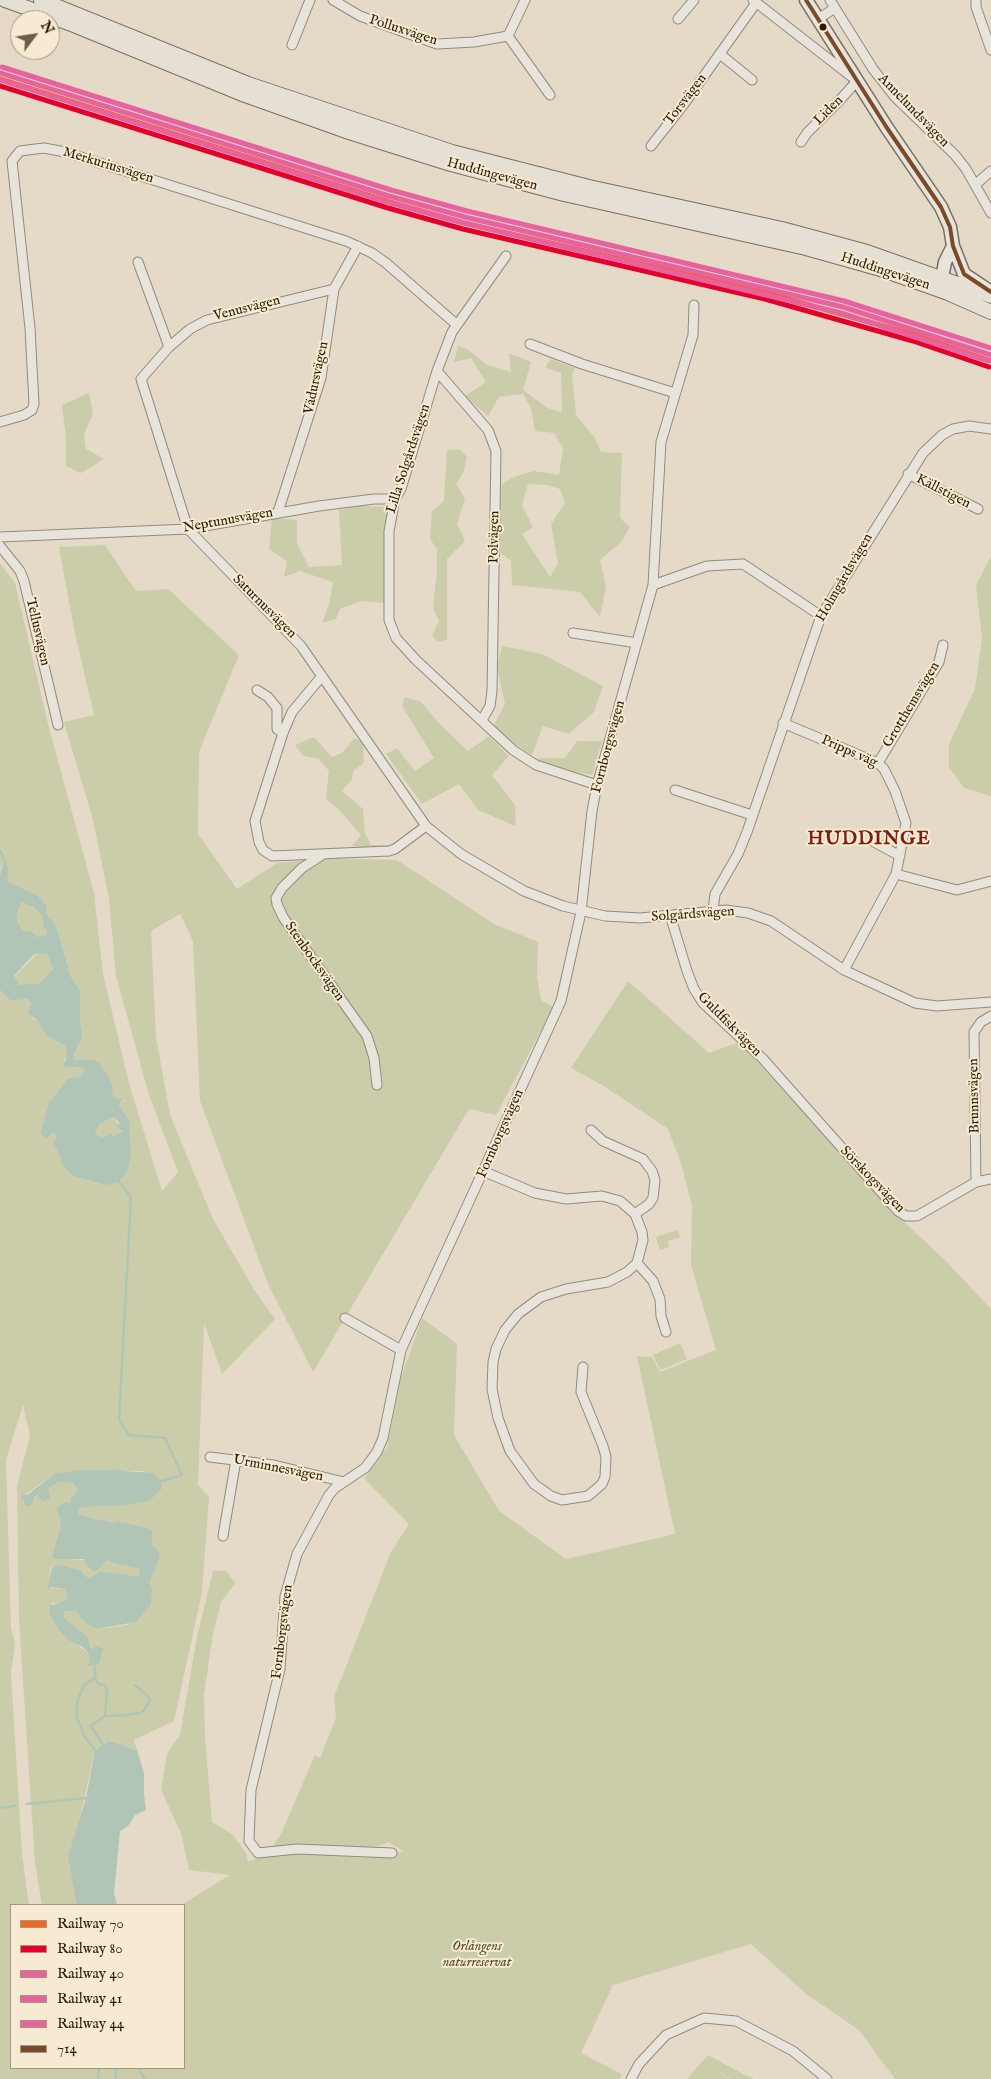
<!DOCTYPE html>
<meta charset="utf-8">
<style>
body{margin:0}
#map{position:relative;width:991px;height:2079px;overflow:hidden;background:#e4dac7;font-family:"IM FELL English",serif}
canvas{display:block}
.legend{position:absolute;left:10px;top:1904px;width:175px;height:165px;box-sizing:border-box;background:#f6ead2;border:1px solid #a5977f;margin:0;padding:6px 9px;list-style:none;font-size:15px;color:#2c1b03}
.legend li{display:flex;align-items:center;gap:10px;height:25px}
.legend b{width:25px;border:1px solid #a5977f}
.north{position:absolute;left:10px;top:10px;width:50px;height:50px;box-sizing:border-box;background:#f6ead2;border:1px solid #a5977f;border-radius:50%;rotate:59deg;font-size:14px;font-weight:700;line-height:20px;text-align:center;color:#2c1b03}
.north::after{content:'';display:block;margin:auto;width:18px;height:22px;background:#6c5e48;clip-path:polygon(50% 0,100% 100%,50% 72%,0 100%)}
</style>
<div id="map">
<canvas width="991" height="2079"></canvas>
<ul class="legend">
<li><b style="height:6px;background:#f26522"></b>Railway 70</li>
<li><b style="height:6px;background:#e4002b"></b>Railway 80</li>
<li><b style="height:6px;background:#e7629f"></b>Railway 40</li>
<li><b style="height:6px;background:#e7629f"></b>Railway 41</li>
<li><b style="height:6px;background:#e7629f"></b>Railway 44</li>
<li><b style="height:6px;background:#7a4b2a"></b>714</li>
</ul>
<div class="north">N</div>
</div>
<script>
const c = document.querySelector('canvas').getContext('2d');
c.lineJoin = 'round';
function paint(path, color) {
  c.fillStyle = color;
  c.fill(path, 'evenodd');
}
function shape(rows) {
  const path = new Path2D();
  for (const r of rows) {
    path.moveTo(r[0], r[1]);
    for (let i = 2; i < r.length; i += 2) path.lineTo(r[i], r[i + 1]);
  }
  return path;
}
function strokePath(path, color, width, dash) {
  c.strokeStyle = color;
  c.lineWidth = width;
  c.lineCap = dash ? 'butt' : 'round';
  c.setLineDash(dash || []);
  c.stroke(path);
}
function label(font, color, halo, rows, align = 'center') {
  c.font = font + ' "IM FELL English",serif';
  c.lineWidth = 4;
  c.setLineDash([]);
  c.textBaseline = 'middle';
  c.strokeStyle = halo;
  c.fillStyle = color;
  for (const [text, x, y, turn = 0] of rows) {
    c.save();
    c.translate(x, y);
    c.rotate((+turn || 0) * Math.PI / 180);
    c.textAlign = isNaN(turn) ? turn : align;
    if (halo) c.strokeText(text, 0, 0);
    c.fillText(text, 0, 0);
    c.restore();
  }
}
const green = shape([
 [458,346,469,350,487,365,511,372,509,353,531,362,523,390,549,409,562,412,561,373,545,367,551,359,575,368,572,374,576,415,595,438,601,452,622,453,620,518,630,527,621,542,600,560,606,587,600,617,580,592,512,585,511,561,498,551,502,484,516,476,534,471,559,475,563,448,554,433,535,431,531,408,523,394,499,397,488,416,465,396,486,382,471,358,454,362],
 [528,484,547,485,560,489,565,503,551,524,558,564,550,577,522,534,533,527,522,505],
 [89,393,93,414,84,434,86,449,104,459,81,473,66,466,66,439,62,405],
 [459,449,467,457,464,471,456,484,465,499,457,524,465,541,447,559,447,639,438,642,432,636,439,621,433,608,437,571,437,549,430,539,432,511,444,501,447,450],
 [358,506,389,507,385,534,384,603,361,601,340,609,336,619,322,623,329,604,333,582,300,571,284,577,287,561,269,549,272,518,297,520,297,543,309,567,342,565,339,510],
 [105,545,136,591,168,589,239,655,199,752,198,834,237,889,277,863,326,858,397,860,494,924,538,942,537,977,541,1000,554,1007,496,1115,469,1109,313,1372,268,1284,200,1101,193,941,180,914,151,931,156,1037,170,1115,213,1219,255,1291,275,1319,222,1374,204,1323,198,1485,209,1497,202,1592,174,1721,134,1740,137,1750,109,1741,95,1750,78,1827,77,1905,42,1905,35,1863,19,1620,17,1486,30,1436,23,1405,6,1460,11,1628,15,1644,11,1673,22,1854,29,1905,11,1905,11,2068,184,2068,184,1905,181,1905,230,1875,189,1870,181,1833,161,1790,167,1754,180,1735,197,1637,213,1571,226,1571,235,1583,221,1602,213,1634,204,1695,205,1736,212,1822,232,1834,246,1853,248,1862,268,1854,281,1834,315,1755,320,1758,336,1718,334,1697,391,1552,409,1524,364,1478,387,1448,401,1378,422,1318,457,1344,454,1435,499,1511,566,1559,675,1534,637,1356,652,1357,660,1372,716,1350,691,1265,692,1206,681,1163,668,1129,602,1085,571,1068,628,981,709,1053,739,1042,904,1222,947,1262,991,1309,991,2079,895,2079,859,2030,806,1994,751,1944,613,1985,581,2053,622,2074,620,2079,0,2079,0,990,11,1001,25,999,31,1004,32,1018,38,1021,48,1036,65,1046,67,1055,64,1061,73,1067,83,1068,85,1071,81,1076,68,1079,49,1102,40,1134,53,1133,57,1136,53,1144,61,1157,119,1182,127,1172,129,1137,129,1120,119,1105,123,1100,117,1100,112,1095,93,1060,75,1060,73,1056,83,1036,80,1021,80,990,71,977,55,923,48,917,46,905,37,895,8,882,8,867,1,867,0,875,0,563,15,583,48,724,94,893,103,974,129,1083,162,1191,178,1172,149,1095,116,976,109,899,93,820,64,722,94,715,74,629,59,547],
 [117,1468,122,1471,144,1471,117,1506,84,1507,79,1509,78,1514,113,1523,117,1521,148,1528,152,1530,152,1545,160,1556,149,1585,128,1625,96,1629,85,1623,76,1611,65,1611,64,1618,88,1637,90,1647,93,1649,95,1646,100,1648,87,1664,91,1659,88,1653,58,1629,49,1614,52,1603,58,1604,67,1598,67,1593,65,1589,50,1588,50,1570,52,1566,69,1567,80,1570,89,1579,101,1571,136,1576,139,1575,140,1569,122,1563,54,1558,52,1555,61,1524,56,1508,71,1503,71,1498,78,1490,73,1483,59,1482,48,1488,34,1497,33,1504,22,1497,43,1482,116,1470],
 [389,1842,404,1852,355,1855,355,1854],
 [991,557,991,796,964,788,949,767,949,744,975,689,982,638,976,585],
 [502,646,542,654,603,686,594,712,569,734,543,726,532,755,492,729,505,704,497,667],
 [405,697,421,702,439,723,468,751,489,736,509,756,492,775,515,805,516,826,478,810,459,784,422,804,386,754,397,748,415,771,434,758,402,706],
 [314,737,332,757,342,753,355,738,363,743,364,763,354,770,351,781,342,791,363,809,365,833,371,845,387,845,386,847,366,849,352,846,361,835,337,808,326,800,329,771,319,759,303,756,295,745],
 [577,741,602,741,592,775,538,766,538,758,565,758],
 [24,902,33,906,42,916,48,931,46,936,37,938,23,930,17,921,17,914,21,903],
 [38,953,47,953,53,969,38,986,34,983,19,985,14,977],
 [113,1117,123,1131,113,1136,111,1133,103,1137,97,1135,95,1132,100,1124],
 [678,1230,680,1237,668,1241,669,1247,660,1250,656,1238,658,1236],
 [680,1343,687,1359,660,1370,653,1355],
 [708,2055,743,2074,754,2079,731,2079,713,2071,729,2079,687,2079]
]);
const water = shape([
 [4,860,8,867,8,882,37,895,46,905,48,917,55,923,71,977,80,990,80,1021,83,1036,73,1056,75,1060,93,1060,99,1063,109,1077,113,1088,112,1095,117,1099,123,1098,119,1105,129,1120,131,1155,127,1172,119,1182,106,1185,74,1176,62,1165,61,1157,53,1144,57,1136,53,1133,47,1138,40,1134,49,1102,68,1079,81,1076,85,1071,83,1068,64,1066,67,1055,65,1046,47,1036,38,1021,28,1013,31,1004,26,999,11,1001,0,990,0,875],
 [24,902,27,905,33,906,42,916,44,928,47,931,46,936,37,937,29,930,28,932,23,930,17,921,17,914,21,903],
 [38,953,39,955,47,953,53,969,38,985,34,983,19,985,14,976,33,955],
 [113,1117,119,1122,118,1128,123,1131,113,1136,111,1133,103,1137,97,1135,95,1132,100,1124],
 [117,1468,122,1471,153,1473,162,1481,161,1490,149,1501,117,1506,84,1507,79,1509,78,1514,113,1523,117,1521,148,1528,152,1530,152,1545,158,1550,160,1556,150,1582,152,1590,151,1605,136,1622,96,1629,85,1623,76,1611,65,1611,64,1618,88,1637,90,1647,93,1649,95,1646,103,1648,99,1664,88,1666,90,1659,88,1653,83,1647,70,1641,58,1629,49,1614,50,1605,58,1604,67,1598,67,1593,65,1589,51,1587,50,1589,48,1587,52,1567,61,1565,80,1570,89,1579,100,1571,136,1576,139,1575,140,1569,106,1561,95,1572,86,1565,84,1559,54,1559,52,1556,61,1524,56,1508,64,1503,70,1503,71,1498,78,1490,73,1483,59,1482,48,1488,50,1498,44,1501,39,1498,39,1494,34,1497,33,1504,27,1507,21,1495,27,1495,55,1474,78,1470,116,1470],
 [109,1741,137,1750,144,1773,144,1795,146,1810,135,1815,128,1826,120,1831,114,1893,117,1905,77,1905,68,1857,86,1798,95,1750]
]);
const stream = shape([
 [0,850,4,860],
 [119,1182,131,1197,119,1420,129,1435,165,1438,182,1475,162,1481],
 [95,1666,95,1678,85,1684,78,1699,76,1716,85,1737,95,1750],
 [95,1678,98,1684,105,1685,107,1689,105,1716,91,1726,103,1745],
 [105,1716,126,1715,141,1713,145,1709,150,1700,148,1696,135,1685],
 [27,1804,86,1798],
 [0,1808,15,1806],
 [115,2068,116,2079],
 [138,2068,145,2079],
 [98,2079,99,2068]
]);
const minor = shape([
 [333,0,360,16,437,44,474,42,508,36],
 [525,0,508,36,550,95],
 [753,0,857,81,839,101,807,133,801,142],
 [830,0,873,69,895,97,955,155,966,169,991,213],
 [976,0,976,7,991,50],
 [678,19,694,0],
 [818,19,835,8],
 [292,45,310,0],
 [720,54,752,80],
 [651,146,684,104,756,3],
 [975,185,991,171],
 [506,256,452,332,437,371,401,489,395,499,389,531,389,620,396,638,416,660,513,750,536,765,597,785],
 [138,262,169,347],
 [334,289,207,320,190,329,169,347,141,379,188,529,301,646,426,826,461,854,524,891,563,906,605,916,640,918,726,910,748,913,771,921,844,970,915,1003,937,1006,991,1002],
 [530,344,582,364,675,393],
 [437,371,488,430,496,451,492,691,490,706,482,720],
 [0,422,24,415,32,410,34,404,30,328,12,161,20,151,44,148,65,152,346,241,372,253,386,263,457,325],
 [908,474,978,509],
 [278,512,321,378,334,289,358,246],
 [0,537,188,529,319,506,374,499,395,499],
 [0,546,20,571,24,581,58,725],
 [653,585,707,566,743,564,821,616],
 [573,633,637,643],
 [257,690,268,697,277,708,277,729,283,733,292,712,322,676],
 [783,723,878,763,884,769,895,791,906,823,896,874,844,970],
 [283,733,255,821,259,842,263,850,272,856,389,851,395,849,426,826],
 [878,763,939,662,943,645],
 [675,790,752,815],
 [874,842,900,856],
 [322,855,302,868,282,888,276,898,277,904,283,917,367,1036,374,1058,377,1085],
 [896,874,957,890,991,881],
 [713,911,715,894,738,854,747,832,821,616,923,453,942,435,953,429,969,426,991,429],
 [670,915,687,971,694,989,703,1003,763,1059,898,1211,906,1216,917,1216,976,1182,991,1179],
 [591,1130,603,1141,643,1159,652,1171,655,1180,653,1198,649,1204,635,1214],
 [485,1172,535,1193,566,1199,602,1196,620,1201,635,1214,642,1232,643,1240,637,1263,627,1272,608,1282,566,1289,541,1297,518,1314,505,1330,496,1349,493,1362,492,1389,498,1418,510,1451,534,1484,551,1496,562,1500,588,1496,602,1484,605,1477,606,1457,603,1446,581,1392,583,1367],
 [976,1182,974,1032,981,1022,991,1016],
 [637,1263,653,1281,660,1299,661,1316,666,1332],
 [345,1318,401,1350],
 [210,1457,274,1465,344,1482],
 [223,1536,236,1460],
 [392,1853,297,1849,258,1853,249,1841,251,1790,280,1669,285,1596,297,1554,329,1495,335,1488,365,1468,377,1452,383,1438,401,1350,561,1001,581,912,592,811,597,785,653,585,661,442,693,335,694,305],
 [631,2079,639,2064,666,2035,704,2018,736,2021,793,2051,827,2079]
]);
const secondary = shape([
 [806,0,887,128,941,207,950,227,953,246,964,274,991,292],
 [944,288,942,278,945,262,953,246]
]);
const primary = shape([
 [5,0,74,25,245,95,346,131,451,164,564,194,806,248,877,268,948,293,991,312],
 [41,0,248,84,452,152,589,187,782,229,867,252,991,296]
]);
const bus1 = shape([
 [806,0,887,128,941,207,950,227,953,246,964,274,991,292]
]);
const rail1 = shape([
 [0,79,390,202,464,223,767,293,915,335,991,361]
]);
const rail2 = shape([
 [0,86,388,208,463,229,765,299,913,341,989,367]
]);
const rail3 = shape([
 [0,73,389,196,465,217,843,307,991,355]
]);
const rail4 = shape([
 [0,80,387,202,464,223,841,313,989,361]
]);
const rail5 = shape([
 [2,67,391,190,467,211,844,301,991,348]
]);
const markers = [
 [823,27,4.5,"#2c1b03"]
];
const streetNames = [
 ["Polluxvägen",403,31,18],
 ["Torsvägen",686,100,-53],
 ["Liden",829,111,-45],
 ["Annelundsvägen",913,111,46],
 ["Merkuriusvägen",108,166,17],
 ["Huddingevägen",492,175,15],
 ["Huddingevägen",885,272,18],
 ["Venusvägen",247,309,-14],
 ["Vädursvägen",317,378,-78],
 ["Lilla Solgårdsvägen",409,459,-72],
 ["Källstigen",943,492,27],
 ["Neptunusvägen",228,521,-10],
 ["Polvägen",495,537,-89],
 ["Holmgårdsvägen",845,578,-60],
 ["Saturnusvägen",264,607,45],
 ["Tellusvägen",37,632,77],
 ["Grotthemsvägen",912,705,-59],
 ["Fornborgsvägen",609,747,-75],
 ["Pripps väg",849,752,24],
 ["Solgårdsvägen",693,915,-4],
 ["Stenbocksvägen",314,962,55],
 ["Guldfiskvägen",729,1025,45],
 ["Brunnsvägen",975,1096,-91],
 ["Fornborgsvägen",501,1134,-66],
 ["Sörskogsvägen",872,1180,46],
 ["Urminnesvägen",278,1469,11],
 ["Fornborgsvägen",283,1632,-83]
];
const parkNames = [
 ["Orlångens",477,1947],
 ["naturreservat",477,1963]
];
const districtNames = [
 ["HUDDINGE",869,840]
];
paint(green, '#cbcdaa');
paint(water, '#b1c5b6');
strokePath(stream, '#b1c5b6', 2.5);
strokePath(minor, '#928a7c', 11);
strokePath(secondary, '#787062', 15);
strokePath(primary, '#787062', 16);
strokePath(minor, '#e9e4db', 9);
strokePath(secondary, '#e9e4db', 12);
strokePath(primary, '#e6dfd4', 14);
strokePath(bus1, '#7a4b2a', 4);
strokePath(rail1, '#f26522', 5);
strokePath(rail2, '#e4002b', 5);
strokePath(rail3, '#e7629f', 5);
strokePath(rail4, '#e7629f', 5);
strokePath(rail5, '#e7629f', 5);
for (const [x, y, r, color] of markers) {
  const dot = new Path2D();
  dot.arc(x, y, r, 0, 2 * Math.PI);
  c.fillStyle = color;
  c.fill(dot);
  strokePath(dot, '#f6ead2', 2);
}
label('14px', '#2c1b03', '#f6ead2', streetNames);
label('italic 14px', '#564d2e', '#f6ead2', parkNames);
c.letterSpacing = '1px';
label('bold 19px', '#7a1f14', '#f6ead2', districtNames);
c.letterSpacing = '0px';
</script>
